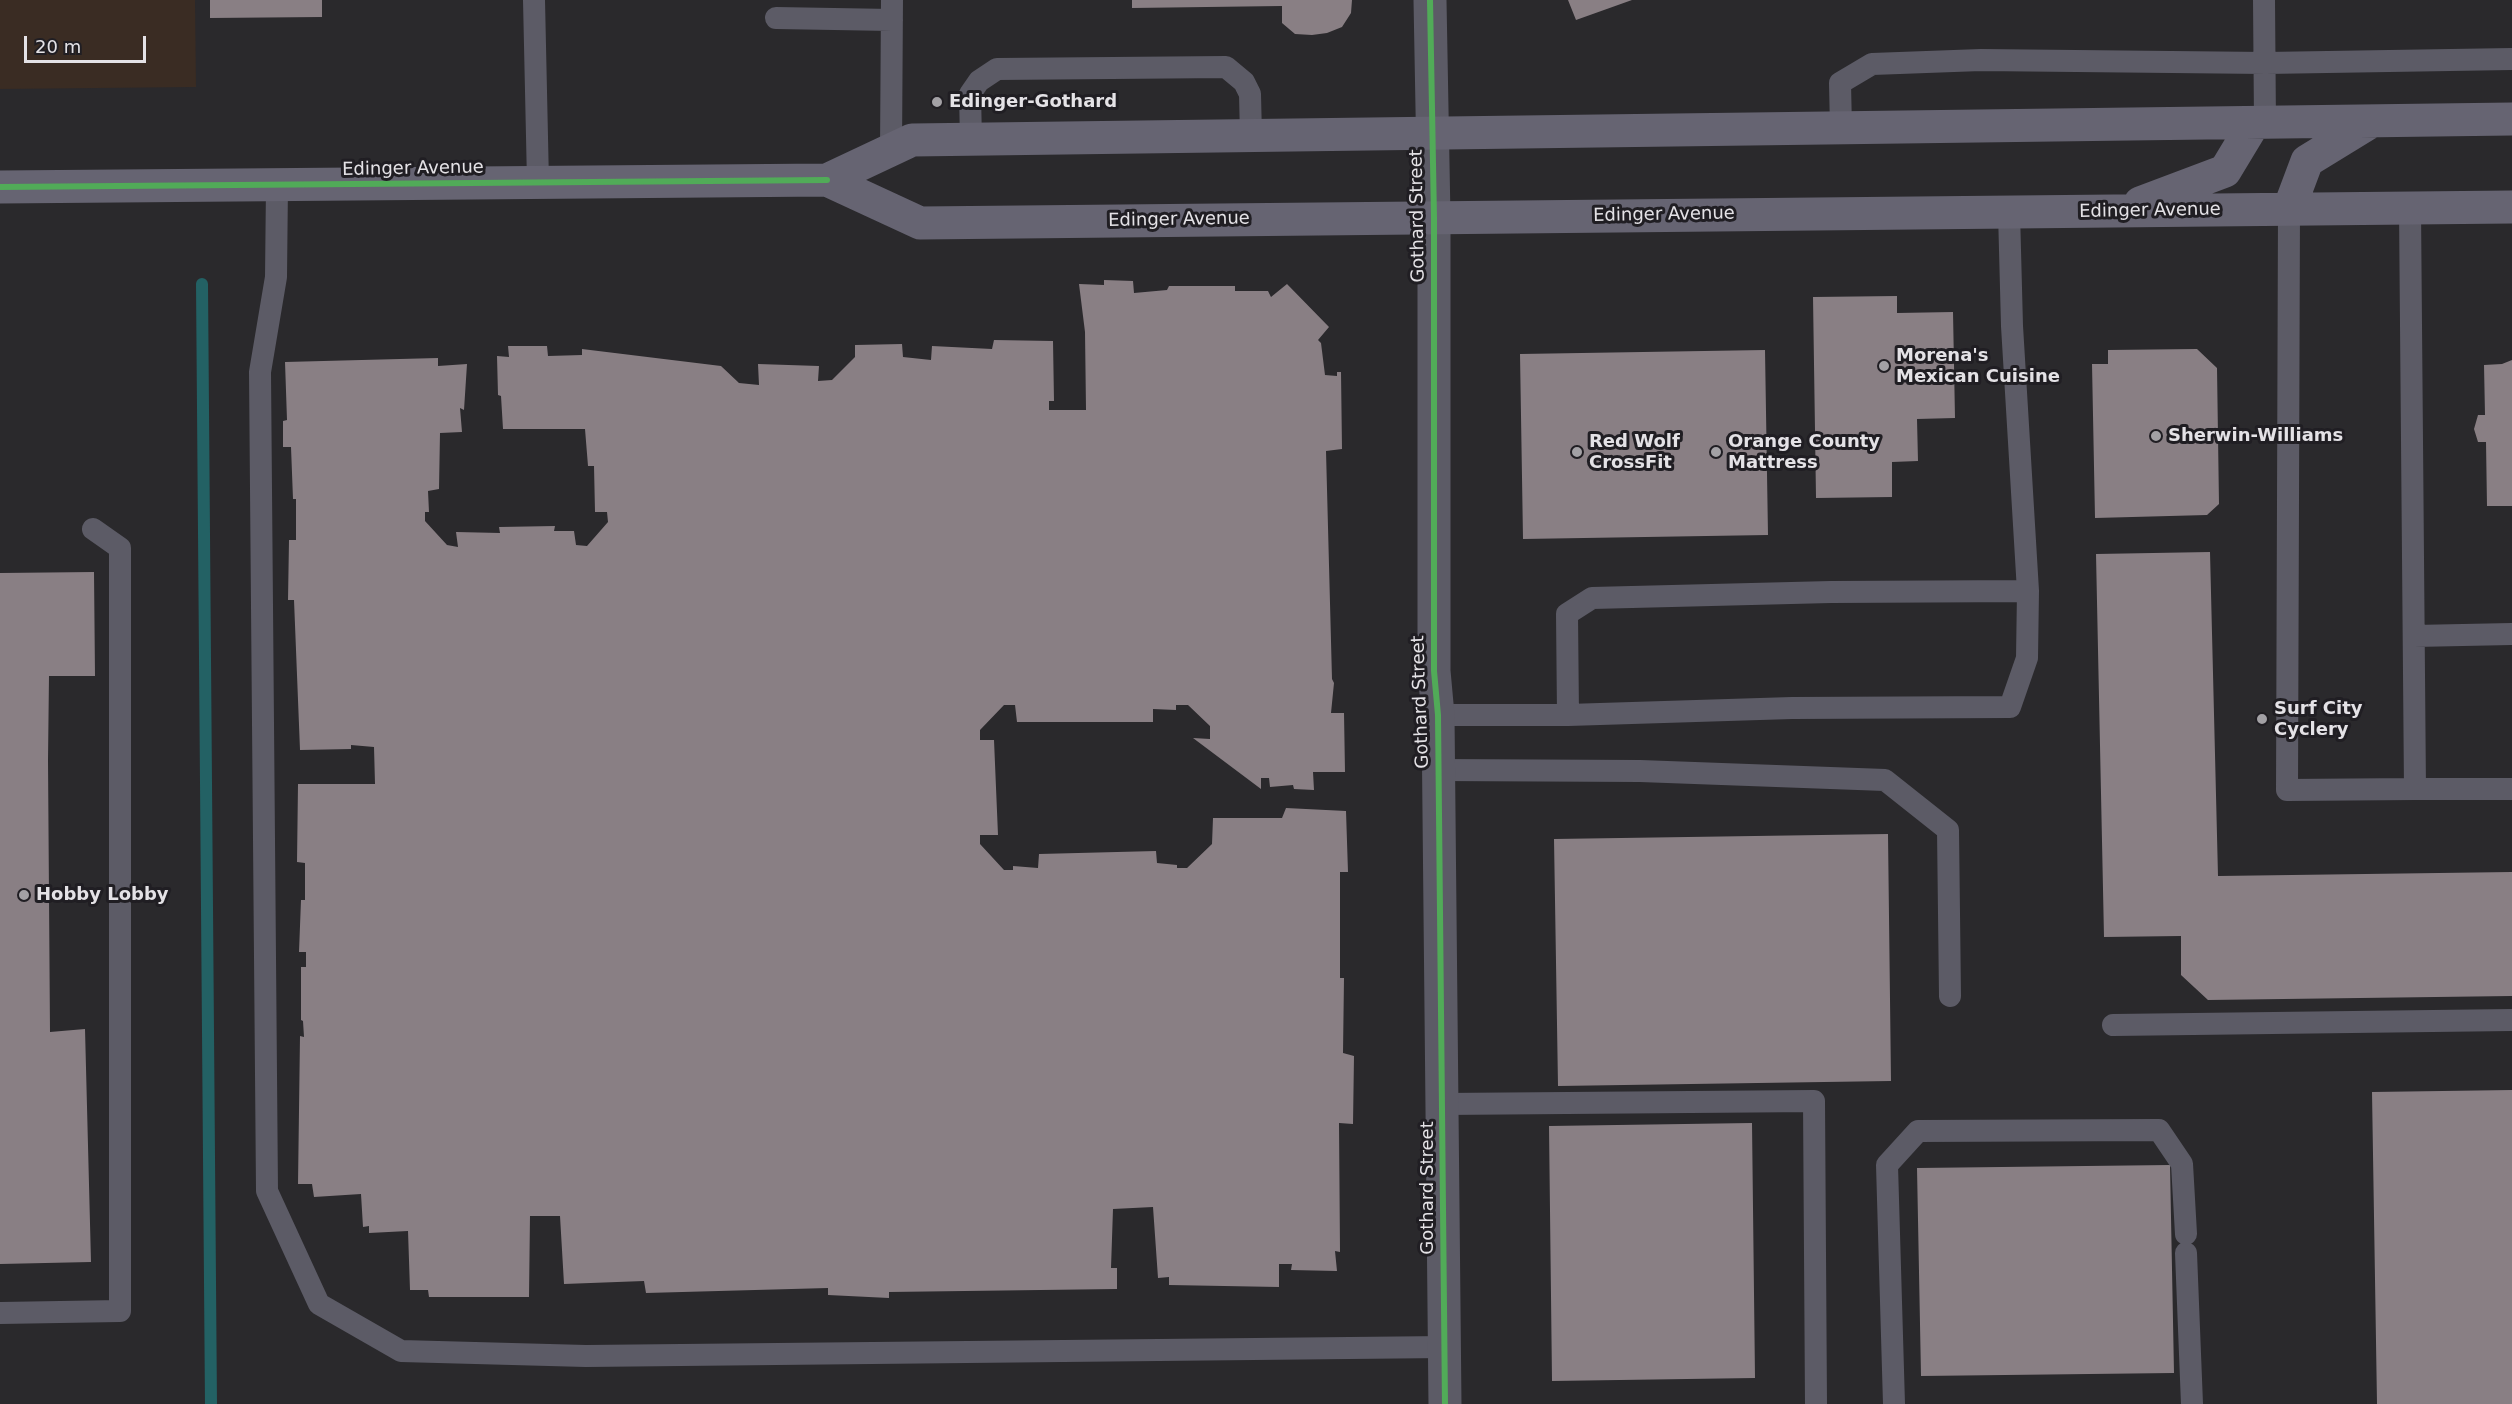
<!DOCTYPE html>
<style>
body{margin:0}
#map{position:relative;width:2512px;height:1404px;overflow:hidden;background:#2a292c;font-family:"DejaVu Sans",sans-serif}
canvas{display:block}
.scale{position:absolute;left:24px;top:36px;width:122px;height:27px;box-sizing:border-box;border:3px solid #e4e2e6;border-top:0;padding-left:8px;font-size:18px;line-height:21px;white-space:nowrap;color:#e4e2e6;-webkit-text-stroke:4px #201e23;paint-order:stroke}
</style>
<div id="map">
<canvas width="2512" height="1404"></canvas>
<div class="scale">20 m</div>
</div>
<script>
const c = document.querySelector('canvas').getContext('2d');
c.lineJoin = 'round';
function paint(path, color) {
  c.fillStyle = color;
  c.fill(path, 'evenodd');
}
function shape(rows) {
  const path = new Path2D();
  for (const r of rows) {
    path.moveTo(r[0], r[1]);
    for (let i = 2; i < r.length; i += 2) path.lineTo(r[i], r[i + 1]);
  }
  return path;
}
function strokePath(path, color, width, dash) {
  c.strokeStyle = color;
  c.lineWidth = width;
  c.lineCap = dash ? 'butt' : 'round';
  c.setLineDash(dash || []);
  c.stroke(path);
}
function label(font, color, halo, rows, align = 'center') {
  c.font = font + ' "DejaVu Sans",sans-serif';
  c.lineWidth = 6;
  c.setLineDash([]);
  c.textBaseline = 'middle';
  c.strokeStyle = halo;
  c.fillStyle = color;
  for (const [text, x, y, turn = 0] of rows) {
    c.save();
    c.translate(x, y);
    c.rotate((+turn || 0) * Math.PI / 180);
    c.textAlign = isNaN(turn) ? turn : align;
    if (halo) c.strokeText(text, 0, 0);
    c.fillText(text, 0, 0);
    c.restore();
  }
}
const education = shape([
 [0,0,195,0,196,87,0,89]
]);
const stream = shape([
 [202,284,211,1404]
]);
const building = shape([
 [210,0,322,0,322,17,210,18],
 [1132,0,1352,0,1351,13,1342,27,1327,33,1312,35,1295,34,1282,23,1282,6,1132,8],
 [1568,0,1632,0,1576,20],
 [1104,280,1133,281,1134,293,1167,290,1169,286,1235,286,1235,291,1268,291,1271,297,1287,284,1329,327,1318,340,1321,343,1325,375,1337,376,1337,372,1341,372,1342,449,1326,451,1332,679,1334,683,1331,713,1344,713,1345,772,1313,772,1314,790,1294,789,1293,785,1270,787,1269,778,1261,778,1261,789,1193,738,1210,739,1210,726,1188,705,1176,705,1176,710,1153,709,1153,722,1017,722,1015,705,1004,705,980,730,980,740,994,740,998,835,980,835,980,844,1004,870,1013,870,1013,866,1038,868,1039,854,1156,851,1157,863,1177,865,1177,868,1187,868,1212,844,1213,818,1282,818,1286,808,1346,811,1348,872,1340,872,1340,978,1344,978,1343,1053,1354,1056,1353,1124,1339,1123,1340,1252,1335,1251,1337,1271,1291,1270,1292,1264,1279,1264,1279,1287,1169,1285,1169,1277,1158,1278,1153,1207,1113,1209,1111,1268,1117,1268,1117,1289,889,1292,889,1298,828,1295,828,1288,646,1293,644,1281,564,1284,560,1216,530,1216,529,1297,429,1297,428,1290,410,1290,408,1231,369,1233,369,1226,363,1227,361,1194,314,1197,312,1184,298,1184,300,1036,304,1037,303,1021,301,1020,301,967,306,967,306,952,299,952,301,900,305,900,305,863,297,862,298,784,375,784,374,747,351,745,351,749,300,750,294,600,288,600,289,540,296,540,296,499,293,499,291,447,283,447,283,421,287,420,285,362,438,358,438,366,467,364,464,410,460,408,462,432,440,433,439,489,428,491,429,512,425,512,425,521,447,545,458,547,456,532,500,533,499,527,555,526,554,531,574,531,576,545,587,546,608,522,607,512,595,512,594,466,588,466,585,429,503,429,501,396,498,395,497,356,509,357,508,346,547,346,548,356,582,355,582,349,721,366,739,383,759,385,758,364,819,366,818,381,832,380,855,357,855,345,902,344,903,357,931,360,932,346,992,349,994,340,1053,341,1054,401,1049,401,1049,410,1086,410,1085,332,1079,284,1104,285],
 [1897,296,1897,313,1953,312,1955,418,1917,419,1918,461,1892,462,1892,497,1816,498,1813,297],
 [2197,349,2217,368,2219,504,2207,515,2095,518,2092,364,2108,364,2108,350],
 [1765,350,1768,535,1523,539,1520,354],
 [2512,360,2512,506,2487,506,2486,442,2478,442,2474,429,2478,415,2485,415,2484,365,2502,364],
 [2210,552,2218,876,2512,872,2512,996,2208,1000,2181,975,2181,936,2104,937,2096,554],
 [94,572,95,676,49,676,48,760,50,1032,85,1029,91,1262,0,1264,0,573],
 [1888,834,1891,1081,1558,1086,1554,839],
 [2512,1090,2512,1404,2377,1404,2372,1092],
 [1752,1123,1755,1378,1552,1381,1549,1126],
 [2170,1165,2174,1373,1921,1376,1917,1168]
]);
const service = shape([
 [534,0,538,182],
 [2264,0,2265,123],
 [776,18,892,20],
 [1841,128,1840,83,1872,64,1981,60,2266,63,2512,59],
 [971,140,970,94,979,81,997,69,1226,67,1244,82,1250,94,1251,136],
 [891,150,892,0],
 [277,185,276,277,260,372,267,1191,319,1304,401,1351,586,1356,1445,1347],
 [2289,209,2287,790,2415,789,2410,208],
 [2414,636,2512,634],
 [1438,715,1568,715,1792,708,2010,707,2027,658,2028,591],
 [1568,715,1567,614,1592,598,1831,592,2028,591,2012,326,2009,212],
 [1438,770,1640,771,1885,780,1948,830,1950,996],
 [2415,789,2512,789],
 [2113,1025,2512,1020],
 [1443,1104,1814,1101,1816,1404],
 [2186,1253,2192,1404],
 [0,1313,120,1311,120,548,93,529],
 [1894,1404,1887,1165,1918,1131,2159,1130,2182,1164,2186,1234]
]);
const tertiary = shape([
 [1430,0,1434,217,1434,671,1438,715,1445,1404]
]);
const primary = shape([
 [827,180,920,223,2512,207],
 [0,187,827,180,912,140,2512,119],
 [2140,203,2225,171,2254,123],
 [2289,209,2307,161,2369,123]
]);
const cycleway = shape([
 [1430,0,1434,217,1434,671,1438,715,1445,1404],
 [0,187,827,180]
]);
const markers = [
 [937,102,6,"#a3a1a5"],
 [1884,366,6,"#a3a1a5"],
 [2156,436,6,"#a3a1a5"],
 [1577,452,6,"#a3a1a5"],
 [1716,452,6,"#a3a1a5"],
 [2262,719,6,"#a3a1a5"],
 [24,895,6,"#a3a1a5"]
];
const poiNames = [
 ["Edinger-Gothard",949,102],
 ["Morena's",1896,356],
 ["Mexican Cuisine",1896,377],
 ["Sherwin-Williams",2168,436],
 ["Red Wolf",1589,442],
 ["CrossFit",1589,463],
 ["Orange County",1728,442],
 ["Mattress",1728,463],
 ["Surf City",2274,709],
 ["Cyclery",2274,730],
 ["Hobby Lobby",36,895]
];
const streetNames = [
 ["Edinger Avenue",413,169,-1],
 ["Edinger Avenue",2150,211,-1],
 ["Edinger Avenue",1664,215,-1],
 ["Gothard Street",1418,216,-91],
 ["Edinger Avenue",1179,220,-1],
 ["Gothard Street",1421,702,-92],
 ["Gothard Street",1428,1188,-90]
];
paint(education, '#3a2c23');
strokePath(stream, '#236164', 12);
paint(building, '#897f84');
strokePath(service, '#5c5b66', 22);
strokePath(tertiary, '#5c5b66', 33);
strokePath(primary, '#666472', 33);
strokePath(cycleway, '#51ab58', 6);
for (const [x, y, r, color] of markers) {
  const dot = new Path2D();
  dot.arc(x, y, r, 0, 2 * Math.PI);
  c.fillStyle = color;
  c.fill(dot);
  strokePath(dot, '#201e23', 2);
}
label('bold 18px', '#e4e2e6', '#201e23', poiNames, 'left');
label('18px', '#e4e2e6', '#201e23', streetNames);
</script>
